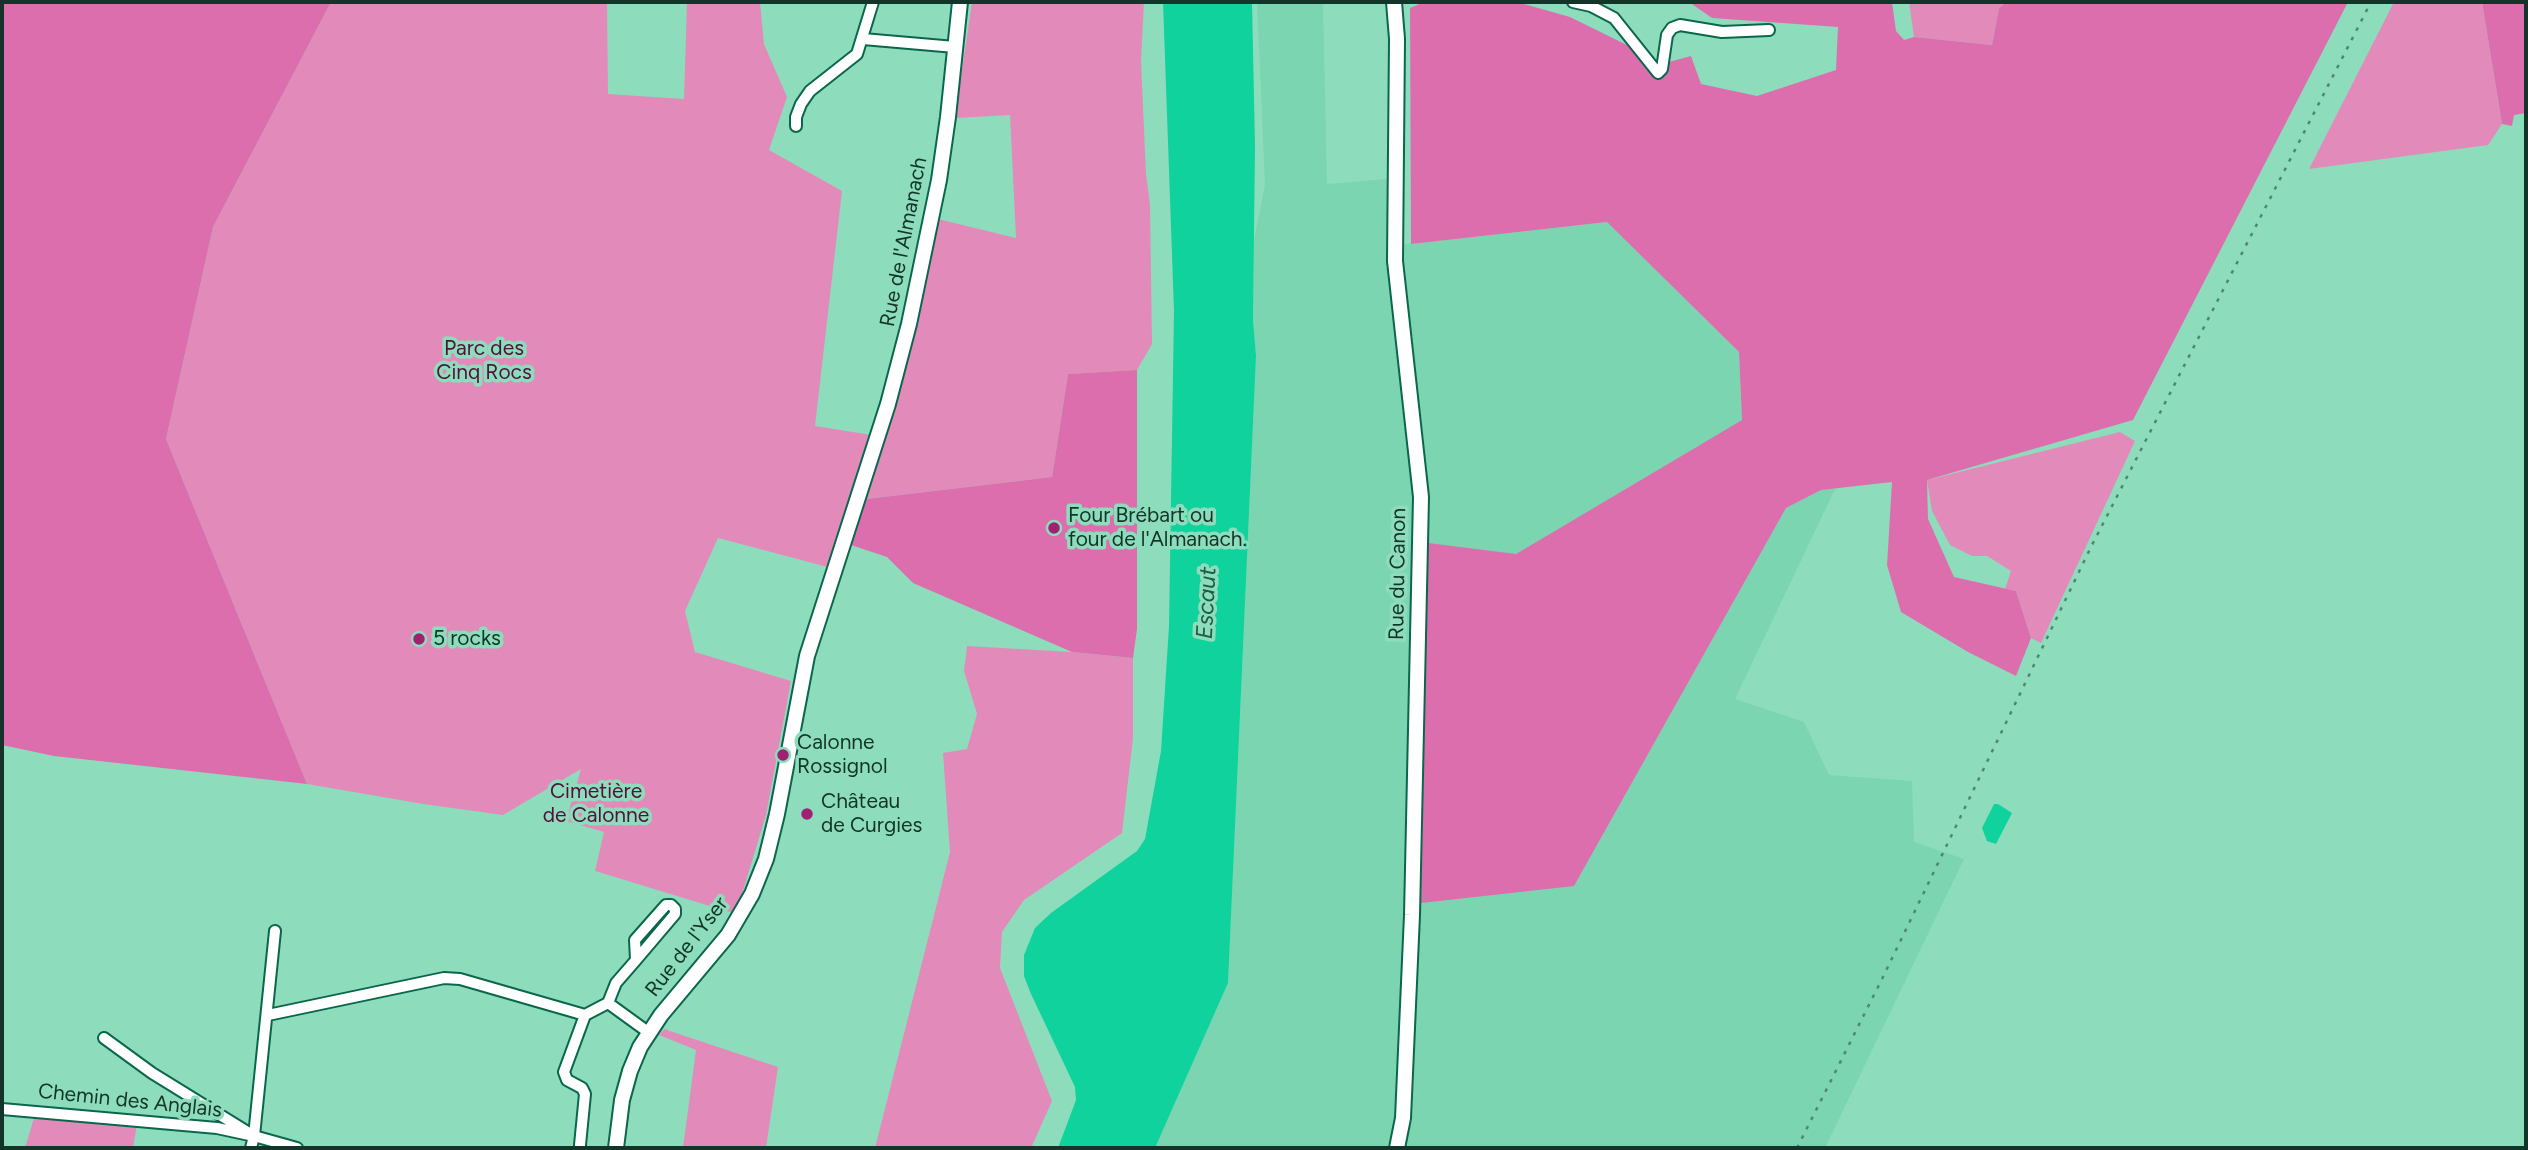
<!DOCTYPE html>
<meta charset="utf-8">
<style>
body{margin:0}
#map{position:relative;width:2528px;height:1150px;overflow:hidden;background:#8dddbd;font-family:Figtree,sans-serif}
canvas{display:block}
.frame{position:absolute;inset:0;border:4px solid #133529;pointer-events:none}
</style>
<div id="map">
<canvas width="2528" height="1150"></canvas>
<div class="frame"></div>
</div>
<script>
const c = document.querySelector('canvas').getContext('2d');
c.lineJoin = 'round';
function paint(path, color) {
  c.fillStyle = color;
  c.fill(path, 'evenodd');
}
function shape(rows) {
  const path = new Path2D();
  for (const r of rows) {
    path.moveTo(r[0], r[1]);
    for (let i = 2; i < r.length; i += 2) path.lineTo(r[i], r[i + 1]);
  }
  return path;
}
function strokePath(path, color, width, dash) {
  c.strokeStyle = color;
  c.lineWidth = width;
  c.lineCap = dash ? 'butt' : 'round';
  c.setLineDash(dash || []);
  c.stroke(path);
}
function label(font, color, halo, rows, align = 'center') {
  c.font = font + ' Figtree,sans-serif';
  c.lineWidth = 7;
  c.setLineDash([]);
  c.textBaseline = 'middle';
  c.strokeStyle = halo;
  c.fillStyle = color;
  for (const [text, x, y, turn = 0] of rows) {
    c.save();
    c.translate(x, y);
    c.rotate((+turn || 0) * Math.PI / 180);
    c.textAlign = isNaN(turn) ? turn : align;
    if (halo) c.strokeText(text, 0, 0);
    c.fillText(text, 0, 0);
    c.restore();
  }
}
const built = shape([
 [1257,2,1323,2,1327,184,1387,179,1389,243,1411,244,1607,222,1739,352,1742,420,1516,554,1574,886,1786,508,1821,490,1836,487,1735,699,1804,722,1829,775,1912,781,1914,842,1964,859,1825,1148,1155,1148,1228,983,1256,356,1253,320,1254,240,1265,184]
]);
const green = shape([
 [331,2,607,2,608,94,684,99,687,2,760,2,764,44,787,97,769,150,842,191,815,426,872,435,835,569,718,538,685,611,695,652,791,681,766,815,736,914,595,871,604,832,566,821,581,769,503,815,423,804,307,784,166,439,213,227],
 [972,2,1144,2,1141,61,1146,174,1150,205,1152,344,1137,370,1068,374,1052,477,858,500,938,219,1016,238,1010,115,955,118],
 [1909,2,2007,2,1999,8,1992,45,1914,37],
 [2394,2,2482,2,2502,124,2488,145,2309,169],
 [2120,432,2135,441,2041,643,2031,638,2016,591,2005,589,2011,571,1987,556,1972,556,1950,545,1932,511,1927,480],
 [967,646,1072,652,1133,658,1133,738,1122,833,1024,900,1002,932,1000,968,1052,1101,1031,1148,875,1148,950,852,943,753,967,749,977,714,964,671],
 [664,1029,778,1067,766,1148,683,1148,696,1050,659,1035],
 [36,1111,137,1124,133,1148,25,1148]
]);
const forest = shape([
 [2,2,331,2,213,227,166,439,307,784,54,756,2,745],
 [1424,2,1517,2,1570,17,1641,52,1658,72,1669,62,1691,56,1701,84,1757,96,1836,70,1838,27,1712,18,1689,2,1892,2,1896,31,1904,40,1914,37,1992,45,1999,8,2007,2,2348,2,2133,420,1927,480,1928,519,1954,577,2016,591,2031,638,2016,676,1968,652,1901,612,1887,565,1892,482,1821,490,1786,508,1574,886,1421,903,1428,543,1516,554,1742,420,1739,352,1607,222,1411,244,1410,8],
 [2482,2,2526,2,2526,113,2514,115,2512,126,2502,124],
 [1137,370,1137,629,1133,658,1072,652,913,583,887,557,848,544,858,500,1052,477,1068,374]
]);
const water = shape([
 [1163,2,1252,2,1255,145,1253,320,1256,356,1228,983,1155,1148,1058,1148,1076,1100,1075,1087,1031,994,1024,976,1024,955,1035,928,1051,913,1137,851,1145,839,1161,751,1169,626,1174,311],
 [1994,804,1998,804,2012,813,1996,844,1987,841,1982,828]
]);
const minor = shape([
 [1573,2,1591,6,1614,18,1658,73,1662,69,1667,35,1672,28,1680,25,1722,32,1769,30],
 [863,39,955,47],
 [796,126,796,117,801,104,810,91,857,54,873,2],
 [608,1003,616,983,636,960,675,914,675,909,671,905,666,905,635,940,636,960],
 [268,1015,444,978,460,979,585,1015,608,1003,648,1032],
 [104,1038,152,1073,254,1136,297,1148],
 [2,1109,217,1128,254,1136],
 [580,1145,585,1094,582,1088,567,1080,564,1072,585,1015],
 [251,1148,254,1136,275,931]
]);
const major = shape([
 [1394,2,1397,39,1395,261,1421,497,1412,915,1403,1118,1397,1148],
 [616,1148,622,1100,630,1071,640,1047,661,1015,728,935,752,894,766,859,777,814,807,656,888,404,909,324,939,180,948,117,960,2]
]);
const rail = shape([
 [1797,1148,1882,979,2091,547,2371,2]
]);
const markers = [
 [1054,528,7,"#a02072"],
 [419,639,7,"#a02072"],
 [783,755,7,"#a02072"],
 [807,814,7,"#a02072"]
];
const streetNames = [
 ["Rue de l'Almanach",904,242,-79],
 ["Rue du Canon",1398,574,-89],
 ["Rue de l'Yser",687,947,-52],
 ["Chemin des Anglais",130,1101,6]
];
const parkNames = [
 ["Parc des",484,349],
 ["Cinq Rocs",484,373],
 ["Cimetière",596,792],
 ["de Calonne",596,816]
];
const poiNames = [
 ["Four Brébart ou",1068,516],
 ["four de l'Almanach.",1068,540],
 ["5 rocks",433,639],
 ["Calonne",797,743],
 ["Rossignol",797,767],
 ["Château",821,802],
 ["de Curgies",821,826]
];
const waterNames = [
 ["Escaut",1207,603,-87]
];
paint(built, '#7bd5b1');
paint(green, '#e28bba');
paint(forest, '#dd6eae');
paint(water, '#10d29d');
strokePath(minor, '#0a674c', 14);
strokePath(major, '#0a674c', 18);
strokePath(minor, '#fff', 10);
strokePath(major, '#fff', 14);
strokePath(rail, '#4f8872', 2.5, [3.5, 7]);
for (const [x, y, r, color] of markers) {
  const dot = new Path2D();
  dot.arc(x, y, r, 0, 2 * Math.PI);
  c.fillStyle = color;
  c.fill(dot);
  strokePath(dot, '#8dddbd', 2.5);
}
label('21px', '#133529', '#8dddbd', streetNames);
label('21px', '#550f3b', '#8dddbd', parkNames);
label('21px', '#133529', '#8dddbd', poiNames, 'left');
label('italic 23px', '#1c5c46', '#8dddbd', waterNames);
</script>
